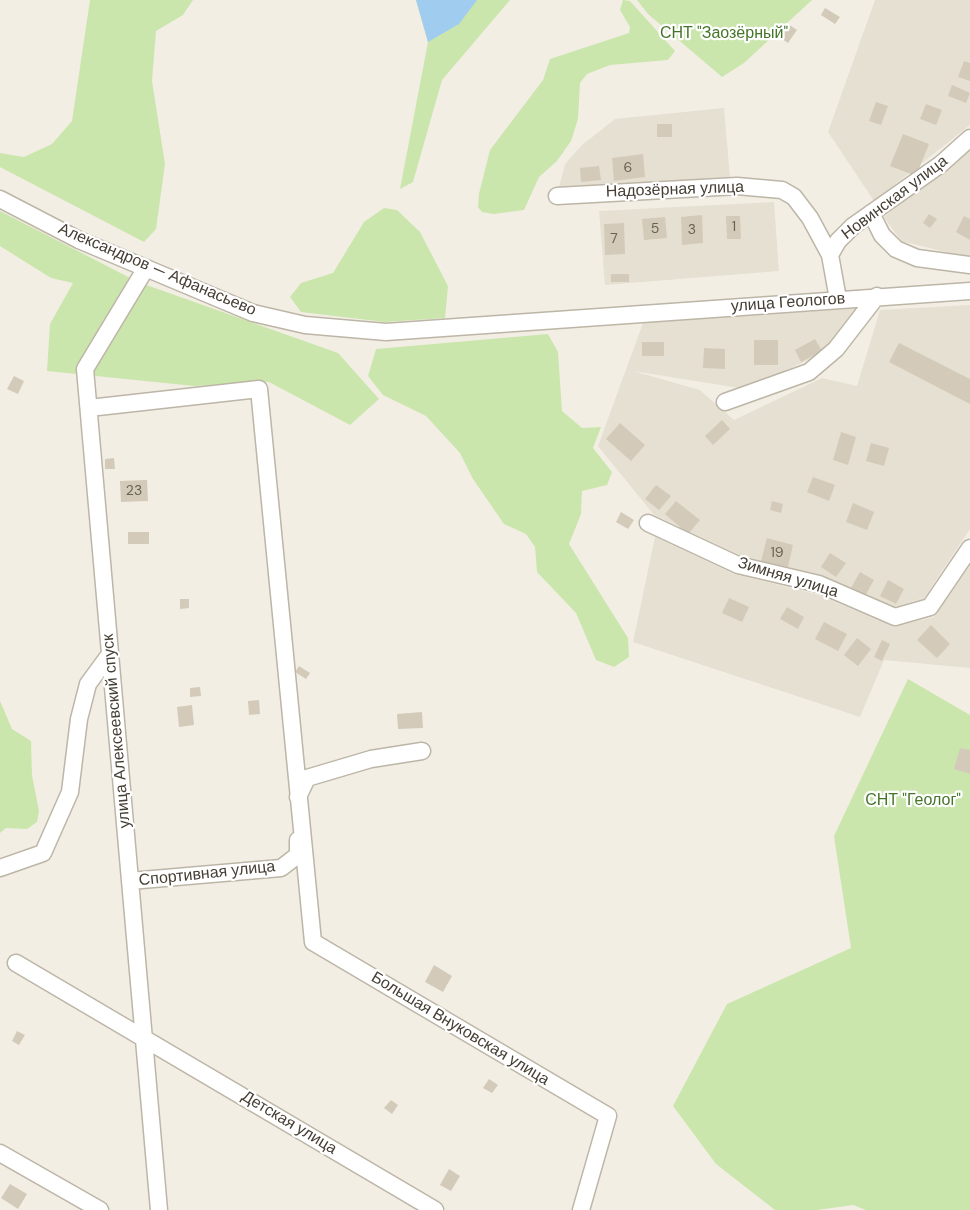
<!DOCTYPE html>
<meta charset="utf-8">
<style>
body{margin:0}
canvas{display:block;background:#f2eee4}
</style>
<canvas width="970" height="1210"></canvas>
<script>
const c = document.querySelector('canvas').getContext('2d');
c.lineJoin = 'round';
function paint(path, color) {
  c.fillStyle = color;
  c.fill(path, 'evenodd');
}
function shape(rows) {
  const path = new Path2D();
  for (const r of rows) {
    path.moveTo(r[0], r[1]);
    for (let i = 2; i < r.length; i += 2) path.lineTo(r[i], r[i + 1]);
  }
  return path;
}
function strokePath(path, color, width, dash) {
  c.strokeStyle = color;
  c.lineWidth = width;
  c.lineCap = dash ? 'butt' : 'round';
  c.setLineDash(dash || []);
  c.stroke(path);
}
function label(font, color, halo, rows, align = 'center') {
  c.font = font + ' "DM Sans",sans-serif';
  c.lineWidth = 4.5;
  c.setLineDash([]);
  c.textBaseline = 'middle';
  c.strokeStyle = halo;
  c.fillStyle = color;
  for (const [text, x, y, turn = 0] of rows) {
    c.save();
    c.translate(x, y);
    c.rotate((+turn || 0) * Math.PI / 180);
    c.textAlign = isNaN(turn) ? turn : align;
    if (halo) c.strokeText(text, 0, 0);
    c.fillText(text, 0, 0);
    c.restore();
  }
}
const residential = shape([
 [875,0,970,0,970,125,874,201,828,132],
 [724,108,730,177,558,191,565,164,582,145,615,119],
 [970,148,970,258,901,241,884,217],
 [774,202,779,271,605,285,599,211],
 [970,305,970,529,924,598,895,607,822,575,742,556,654,515,598,446,643,323,862,308,823,353,745,389,633,371,700,390,734,420,822,378,857,386,880,310],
 [655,537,734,574,816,594,894,627,934,617,970,566,970,668,884,660,860,717,633,642]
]);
const green = shape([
 [90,0,193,0,183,15,156,31,152,81,165,164,156,229,144,242,0,167,0,153,24,157,52,144,72,121],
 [416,0,510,0,442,80,413,182,400,189,428,42],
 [623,0,630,1,675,51,668,60,610,65,587,74,580,83,578,119,571,141,557,161,539,177,524,210,494,214,482,212,478,207,479,194,490,150,543,80,550,59,629,33,630,27,620,10],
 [637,0,812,0,744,63,722,77,648,14],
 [384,208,397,210,420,232,448,286,445,318,385,322,301,312,290,297,301,283,333,273,364,222],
 [0,211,138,282,338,353,379,399,350,425,269,382,194,386,47,371,50,324,73,283,51,278,0,246],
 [548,334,558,352,562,411,582,428,601,427,593,448,612,472,607,485,582,491,581,514,569,544,628,638,629,657,614,667,596,660,576,613,537,572,535,547,526,534,504,524,473,479,460,453,426,416,383,395,368,376,376,349],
 [908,679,970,715,970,1210,866,1210,853,1205,817,1210,775,1210,716,1164,673,1106,727,1004,851,948,834,836],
 [0,701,12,729,31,741,32,775,39,811,37,822,27,829,6,828,0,833]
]);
const water = shape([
 [416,0,477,0,459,24,428,42]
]);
const building = shape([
 [825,8,840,17,835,24,821,15],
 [788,24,797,30,788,43,779,37],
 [964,61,970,63,970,81,958,77],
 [952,85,970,93,966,103,948,96],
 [876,102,888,106,881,125,869,121],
 [926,104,942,110,936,125,920,119],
 [657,124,672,124,672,137,657,137],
 [903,134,929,144,916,176,890,166],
 [643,154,645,177,614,181,612,158],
 [599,166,601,180,581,182,580,168],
 [929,214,937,219,930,228,923,223],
 [702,215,703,243,682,245,681,217],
 [726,216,740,216,741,239,727,239],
 [964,216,970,219,970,240,956,232],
 [665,217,667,238,644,240,642,219],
 [624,223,625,254,605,255,604,224],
 [611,274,629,274,629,282,611,282],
 [815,339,822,351,801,362,795,350],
 [754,340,778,340,778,365,754,365],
 [642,342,664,342,664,356,642,356],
 [899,343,970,379,970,404,889,362],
 [704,348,725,349,725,369,703,368],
 [14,376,24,381,18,394,7,389],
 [722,420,730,429,713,445,705,436],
 [620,423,645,445,631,461,606,439],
 [841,432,856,437,848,465,833,460],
 [871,443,889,448,884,466,866,461],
 [114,458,115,469,105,469,105,459],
 [813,477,835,485,829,501,807,492],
 [147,480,148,501,121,502,120,481],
 [656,485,671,496,659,510,645,499],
 [676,501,700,520,688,534,665,514],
 [772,501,783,504,781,513,770,510],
 [853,503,874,512,867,530,846,522],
 [621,512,634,520,628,529,616,522],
 [128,532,149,532,149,544,128,544],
 [767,538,793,545,788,567,761,561],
 [830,553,846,563,836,577,821,567],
 [860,572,874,580,865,596,851,588],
 [888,580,904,589,896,604,880,596],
 [729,598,749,607,742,622,722,613],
 [180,599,189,599,189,608,180,609],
 [787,607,804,617,798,629,780,619],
 [824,622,847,634,838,651,815,639],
 [931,625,950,644,937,658,917,640],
 [857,638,871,649,858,666,844,655],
 [882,640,890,644,882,661,874,657],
 [299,666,310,673,306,679,295,672],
 [200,687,201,696,190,697,190,688],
 [259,700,260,714,249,715,248,701],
 [192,705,194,725,179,727,177,707],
 [422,712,423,728,398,729,397,714],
 [960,748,970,750,970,774,954,769],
 [434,965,452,976,443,992,425,982],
 [17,1031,25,1035,19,1045,12,1041],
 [489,1079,498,1085,492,1093,483,1088],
 [391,1100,398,1105,392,1114,384,1108],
 [449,1169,460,1176,451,1191,440,1185],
 [10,1184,27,1194,18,1209,1,1198]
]);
const minor = shape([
 [557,196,737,186,782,190,794,197,810,218,830,255],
 [0,199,79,240,253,313,305,325,386,332,970,291],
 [871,213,882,235,896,249,917,258,970,265],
 [146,268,85,369,159,1210],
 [838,299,830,255,838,241,853,226,941,164,970,138],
 [725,402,809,372,836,349,877,296],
 [89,408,259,389,313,942,608,1116,581,1210],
 [648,523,738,565,819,584,895,617,930,607,970,548],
 [298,797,307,778,371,759,422,751],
 [0,868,43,853,70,792,79,719,88,684,110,654],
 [130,881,281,868,298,855,298,840],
 [16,963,435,1210],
 [0,1153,100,1210]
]);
const numberNames = [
 ["6",628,168],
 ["1",734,227],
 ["5",655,229],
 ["3",692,230],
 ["7",614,239],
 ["23",134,491],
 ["19",777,553]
];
const parkNames = [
 ["СНТ \"Заозёрный\"",724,34],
 ["СНТ \"Геолог\"",913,801]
];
const streetNames = [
 ["Надозёрная улица",675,190,-2],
 ["Новинская улица",895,198,-37],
 ["Александров — Афанасьево",157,270,23],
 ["улица Геологов",788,303,-4],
 ["Зимняя улица",788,578,17],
 ["улица Алексеевский спуск",117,731,-95],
 ["Спортивная улица",207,874,-6],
 ["Большая Внуковская улица",460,1029,31],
 ["Детская улица",289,1123,31]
];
paint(residential, '#e6e0d2');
paint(green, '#cbe6ac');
paint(water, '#a0cdef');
paint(building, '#d3cab9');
strokePath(minor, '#bdb6a7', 19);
strokePath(minor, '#fff', 16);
label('14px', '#686155', null, numberNames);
label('16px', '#447528', '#fff', parkNames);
label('16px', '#443e34', '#fff', streetNames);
</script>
